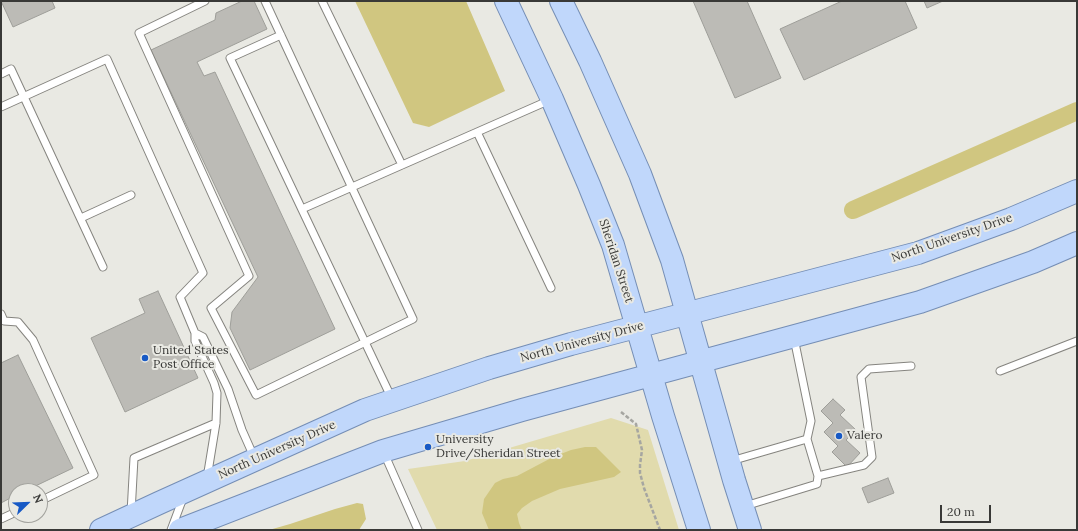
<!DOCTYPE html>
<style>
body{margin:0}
#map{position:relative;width:1078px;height:531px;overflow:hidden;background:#e9e9e3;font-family:Lora,serif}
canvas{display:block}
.frame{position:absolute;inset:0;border:2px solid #393937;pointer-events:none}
.north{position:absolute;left:8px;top:483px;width:40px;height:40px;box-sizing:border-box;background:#e9e9e3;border:1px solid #a3a39e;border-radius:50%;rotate:67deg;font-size:11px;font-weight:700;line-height:16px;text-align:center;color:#393937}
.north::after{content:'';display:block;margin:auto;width:14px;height:18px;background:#1759c5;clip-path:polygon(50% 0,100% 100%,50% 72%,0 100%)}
.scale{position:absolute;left:940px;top:505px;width:51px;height:18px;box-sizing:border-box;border:2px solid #393937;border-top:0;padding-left:5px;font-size:12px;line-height:14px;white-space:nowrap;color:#393937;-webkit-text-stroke:3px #e9e9e3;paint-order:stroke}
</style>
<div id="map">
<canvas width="1078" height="531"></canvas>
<div class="frame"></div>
<div class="north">N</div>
<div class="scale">20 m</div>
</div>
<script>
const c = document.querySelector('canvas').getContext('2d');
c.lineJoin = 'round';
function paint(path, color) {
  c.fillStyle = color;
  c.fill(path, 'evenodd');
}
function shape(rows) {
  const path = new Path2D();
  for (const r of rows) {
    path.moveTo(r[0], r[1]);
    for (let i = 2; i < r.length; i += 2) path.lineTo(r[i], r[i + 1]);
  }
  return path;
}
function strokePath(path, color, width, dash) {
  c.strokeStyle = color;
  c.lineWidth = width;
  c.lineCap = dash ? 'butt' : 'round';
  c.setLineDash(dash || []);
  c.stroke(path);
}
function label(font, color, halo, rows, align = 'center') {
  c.font = font + ' Lora,serif';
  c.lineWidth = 4;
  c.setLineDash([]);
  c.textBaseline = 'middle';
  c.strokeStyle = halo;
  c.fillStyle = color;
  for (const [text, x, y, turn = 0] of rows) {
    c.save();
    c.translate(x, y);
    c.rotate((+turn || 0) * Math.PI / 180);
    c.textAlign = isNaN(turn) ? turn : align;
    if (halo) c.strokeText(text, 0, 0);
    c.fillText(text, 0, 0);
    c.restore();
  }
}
const green = shape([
 [611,418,648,430,679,530,437,530,408,469,465,461]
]);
const water = shape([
 [355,1,466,1,505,91,429,127,413,123],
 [585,447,596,447,621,472,614,477,560,489,532,501,522,508,517,514,519,523,522,530,489,530,482,513,484,499,495,483,503,479,517,476,553,457,571,450],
 [357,503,363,504,366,519,359,530,269,530,290,524,335,509]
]);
const canal = shape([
 [853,210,1077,111]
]);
const building = shape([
 [1,1,52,1,55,8,13,27,1,1],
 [242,1,254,1,267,29,197,62,204,76,215,72,335,329,250,370,230,328,232,312,258,277,151,50,215,20,216,13,242,1],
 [693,1,747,1,781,78,735,98,693,1],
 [842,1,905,1,917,28,804,80,780,29,842,1],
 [924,1,943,1,927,8,924,1],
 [158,291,198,378,125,412,91,338,145,313,139,299,158,291],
 [18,355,73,468,25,491,16,491,16,495,1,503,1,363,18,355],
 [833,399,845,410,840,415,856,430,846,440,860,453,847,467,832,452,838,446,824,432,833,423,821,411,833,399],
 [888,478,894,493,868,503,862,488,888,478]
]);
const path = shape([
 [621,412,636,424,642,450,640,465,640,473,644,488,660,530]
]);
const lane = shape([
 [205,1,139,33,249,276,211,308,256,395,413,319,265,1],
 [322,1,402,165],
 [281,35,230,58,392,399],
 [1,74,11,69,103,267],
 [1,107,107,59,203,273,180,297,195,333,195,341,214,383,217,393,216,423,207,478],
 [477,132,551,288],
 [302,209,550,100],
 [81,218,131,195],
 [1,314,4,321,18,322,33,340,94,475,40,501],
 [195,333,203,337,228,389,242,430,254,457],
 [1000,371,1077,341],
 [384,453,418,530],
 [731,461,807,439,811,421,794,338],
 [818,476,864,465,872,457,861,377,869,369,911,366],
 [745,506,817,484,818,476,807,439],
 [131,513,134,458,216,423],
 [1,519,16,512],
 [171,530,183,498]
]);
const primary = shape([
 [506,1,552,99,589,185,613,245,663,416,699,530],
 [561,1,590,61,640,174,672,260,734,480,750,530],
 [101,530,159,503,365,410,489,368,571,344,918,253,1011,219,1077,191],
 [180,530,383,451,522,410,920,302,1033,262,1077,243]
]);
const markers = [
 [145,358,4,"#1759c5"],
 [839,436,4,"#1759c5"],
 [428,447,4,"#1759c5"]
];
const streetNames = [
 ["North University Drive",952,238,-19],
 ["Sheridan Street",616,261,72],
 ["North University Drive",582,342,-15],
 ["North University Drive",277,450,-24]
];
const poiNames = [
 ["United States",153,351],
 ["Post Office",153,365],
 ["Valero",847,436],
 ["University",436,440],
 ["Drive/Sheridan Street",436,454]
];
paint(green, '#e1dbad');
paint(water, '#d0c680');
strokePath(canal, '#d0c680', 18);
paint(building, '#bcbbb6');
strokePath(building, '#9e9e99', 1);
strokePath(lane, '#85847f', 9);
strokePath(primary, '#758eb5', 24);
strokePath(path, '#a6a6a1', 2.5, [4, 2]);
strokePath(lane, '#fff', 7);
strokePath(primary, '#c0d7fb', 22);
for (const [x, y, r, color] of markers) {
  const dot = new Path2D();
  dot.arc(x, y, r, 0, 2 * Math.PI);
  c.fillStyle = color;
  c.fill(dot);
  strokePath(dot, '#e9e9e3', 1.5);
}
label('12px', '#393937', '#e9e9e3', streetNames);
label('12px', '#393937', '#e9e9e3', poiNames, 'left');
</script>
